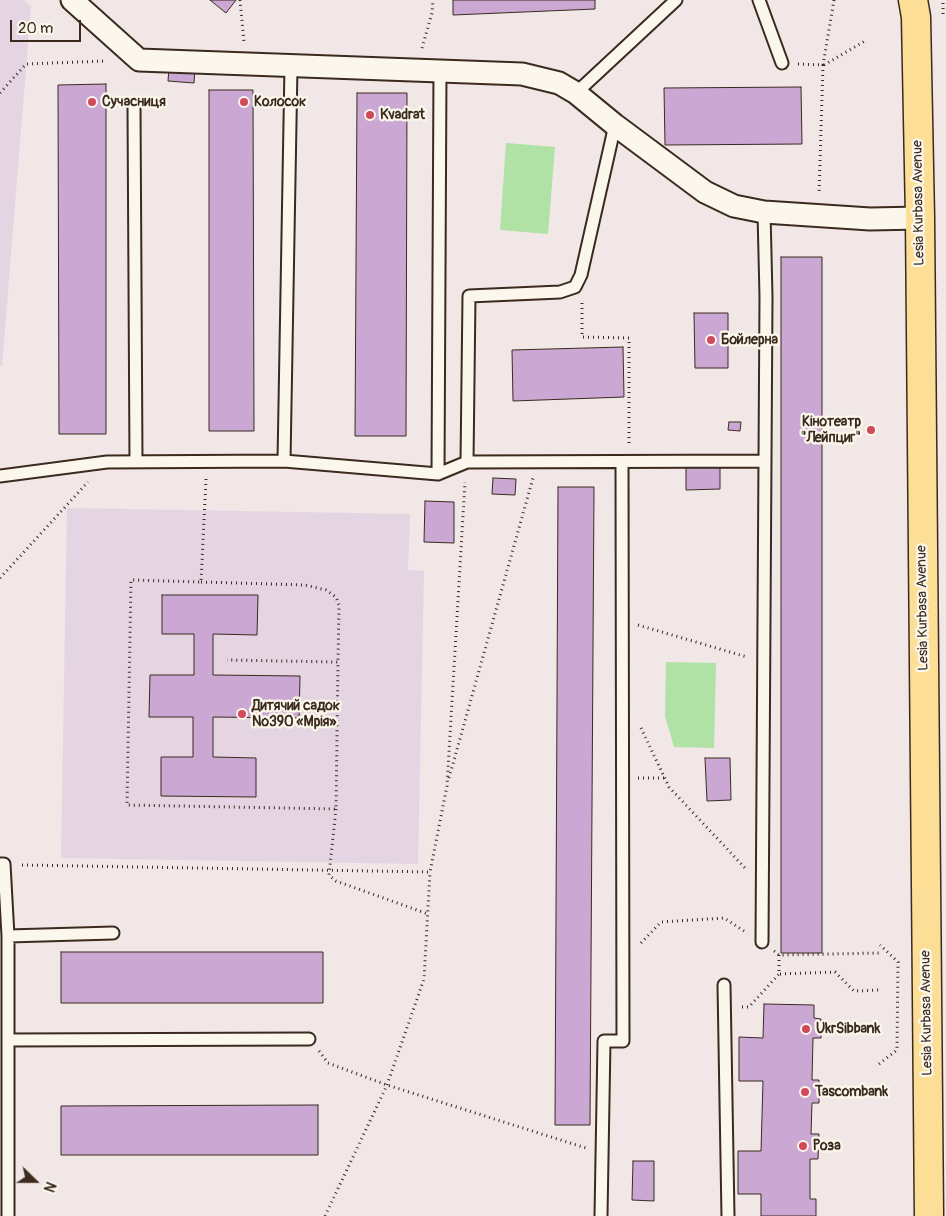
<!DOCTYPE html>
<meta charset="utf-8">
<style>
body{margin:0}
#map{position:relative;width:946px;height:1216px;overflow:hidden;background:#f1e7e7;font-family:Pangolin,sans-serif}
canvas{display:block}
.north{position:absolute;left:10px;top:1156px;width:50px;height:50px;-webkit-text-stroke:4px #fbf7ec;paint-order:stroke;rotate:112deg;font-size:14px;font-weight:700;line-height:20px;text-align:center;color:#3b2a1e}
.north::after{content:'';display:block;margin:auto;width:18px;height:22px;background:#3b2a1e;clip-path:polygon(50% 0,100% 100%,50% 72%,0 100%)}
.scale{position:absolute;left:10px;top:20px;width:71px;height:22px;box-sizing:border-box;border:2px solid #3b2a1e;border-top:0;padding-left:6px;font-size:15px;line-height:18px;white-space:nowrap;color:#3b2a1e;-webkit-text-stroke:4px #fbf7ec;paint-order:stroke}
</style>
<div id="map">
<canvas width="946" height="1216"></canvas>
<div class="north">N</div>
<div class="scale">20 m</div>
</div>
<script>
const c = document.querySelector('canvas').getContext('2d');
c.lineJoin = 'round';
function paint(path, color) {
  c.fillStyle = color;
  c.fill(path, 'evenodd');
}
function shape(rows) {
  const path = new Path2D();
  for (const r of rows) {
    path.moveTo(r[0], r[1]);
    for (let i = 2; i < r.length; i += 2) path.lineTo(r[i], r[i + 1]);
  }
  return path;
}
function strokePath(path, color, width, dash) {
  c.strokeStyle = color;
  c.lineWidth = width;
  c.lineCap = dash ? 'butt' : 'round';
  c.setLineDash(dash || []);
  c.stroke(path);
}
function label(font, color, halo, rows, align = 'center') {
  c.font = font + ' Pangolin,sans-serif';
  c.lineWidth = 4.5;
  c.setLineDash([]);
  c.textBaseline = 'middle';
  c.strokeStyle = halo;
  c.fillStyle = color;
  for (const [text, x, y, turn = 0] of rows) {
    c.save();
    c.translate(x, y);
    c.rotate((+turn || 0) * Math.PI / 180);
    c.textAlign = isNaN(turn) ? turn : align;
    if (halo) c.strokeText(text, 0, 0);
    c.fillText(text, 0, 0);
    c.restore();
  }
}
const built = shape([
 [0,0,24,0,31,6,2,366,0,366],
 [67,508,410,514,408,570,424,571,418,864,61,858]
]);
const green = shape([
 [506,143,555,147,548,234,500,230],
 [666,662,716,663,714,748,674,747,665,716]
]);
const building = shape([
 [210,0,236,0,226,13,210,0],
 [453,0,595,0,595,9,453,15,453,0],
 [169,68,195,69,194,83,168,81,169,68],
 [106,84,106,434,59,434,58,85,106,84],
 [801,87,802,144,665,145,664,88,801,87],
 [209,90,253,90,254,431,209,431,209,90],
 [357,93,407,93,406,436,355,436,357,93],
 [781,257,822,257,822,953,781,953,781,257],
 [694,313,728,313,728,368,695,368,694,313],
 [623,347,624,397,513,401,512,350,623,347],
 [729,422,741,422,740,431,728,430,729,422],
 [720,466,720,489,686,490,686,467,720,466],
 [493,478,516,479,515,495,492,494,493,478],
 [558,487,594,487,590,1125,555,1125,558,487],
 [425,501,454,502,454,543,424,542,425,501],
 [162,595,258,595,257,635,213,634,213,675,300,676,299,718,213,717,213,757,256,758,256,797,161,796,161,757,193,757,193,717,149,717,150,675,194,675,194,634,162,634,162,595],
 [705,758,730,758,731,800,707,801,705,758],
 [61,952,323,952,323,1003,61,1003,61,952],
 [764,1004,814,1005,814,1018,821,1019,821,1038,813,1038,812,1080,819,1080,819,1103,812,1103,811,1134,819,1134,818,1159,810,1159,810,1199,816,1199,816,1216,761,1216,761,1194,738,1194,738,1151,761,1151,763,1081,739,1081,739,1037,763,1038,764,1004],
 [318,1105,318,1155,61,1155,61,1106,318,1105],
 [633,1161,654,1161,654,1201,632,1200,633,1161]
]);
const path = shape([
 [240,0,244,42],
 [943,14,943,0],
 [422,48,432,13,433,0],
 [798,64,823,65,819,194],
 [823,65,834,0],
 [824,65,865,41],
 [0,93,26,64,106,61],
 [582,303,582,337,629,338,629,446],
 [206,479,201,582,131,580,127,805,336,809,338,662,227,660],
 [0,578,88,482],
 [201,582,305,585,326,590,336,597,339,605,338,662],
 [638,625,747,657],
 [641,728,669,787,745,868],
 [449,778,533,478],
 [638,778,665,778],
 [336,809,329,875,336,881,428,914],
 [22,865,430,872,447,786,465,482],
 [641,943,661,922,724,918,744,931],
 [774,951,779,955,879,953],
 [779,955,779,974,835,972,854,991,880,990],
 [742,1007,749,1007,779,974],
 [319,1051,328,1063,387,1085,586,1148],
 [879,1064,897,1050,898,962,880,945],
 [325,1216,387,1085,424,979,430,872]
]);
const service = shape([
 [759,0,782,63],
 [576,93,676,0],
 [134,106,136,462],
 [284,461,291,66],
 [467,462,469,296,560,292,575,287,581,275,615,125],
 [438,474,440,71],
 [0,476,107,462,284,461,438,474,467,462,763,461],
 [0,864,4,864,8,936,8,1216],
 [8,936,113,933],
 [762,942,766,297,764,212],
 [724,985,728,1216],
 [8,1040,309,1039],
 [601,1216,604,1041,623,1041,622,463]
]);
const minor = shape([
 [72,0,139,60,522,74,559,83,576,93,615,125,705,192,734,206,764,212,870,219,920,218]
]);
const primary = shape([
 [913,0,916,17,920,218,929,1216]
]);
const markers = [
 [92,102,5,"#d1495b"],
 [244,102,5,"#d1495b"],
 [370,115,5,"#d1495b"],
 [711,340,5,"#d1495b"],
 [871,430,5,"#d1495b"],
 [242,714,5,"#d1495b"],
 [806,1029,5,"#d1495b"],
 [805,1092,5,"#d1495b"],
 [803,1146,5,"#d1495b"]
];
const poiNames = [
 ["Сучасниця",102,102],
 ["Колосок",254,102],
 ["Kvadrat",380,115],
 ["Бойлерна",721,340],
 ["Кінотеатр",861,422,"right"],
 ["\"Лейпциг\"",861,438,"right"],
 ["Дитячий садок",252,706],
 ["№390 «Мрія»",252,722],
 ["UkrSibbank",816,1029],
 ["Tascombank",815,1092],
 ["Роза",813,1146]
];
const streetNames = [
 ["Lesia Kurbasa Avenue",919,203,-91],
 ["Lesia Kurbasa Avenue",923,608,-91],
 ["Lesia Kurbasa Avenue",927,1013,-91]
];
paint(built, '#e5d4e1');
paint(green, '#afe2a4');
paint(building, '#caa8d3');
strokePath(building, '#3b2a1e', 1);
strokePath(service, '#3b2a1e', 15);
strokePath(minor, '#3b2a1e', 25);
strokePath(primary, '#3b2a1e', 31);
strokePath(path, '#3b2a1e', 3, [1, 4]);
strokePath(service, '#fbf7ec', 11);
strokePath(minor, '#fbf7ec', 21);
strokePath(primary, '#fdde96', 28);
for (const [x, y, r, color] of markers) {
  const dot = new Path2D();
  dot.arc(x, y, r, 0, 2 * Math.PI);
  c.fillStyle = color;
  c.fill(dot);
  strokePath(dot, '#fbf7ec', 2);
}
label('bold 14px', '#3b2a1e', '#fbf7ec', poiNames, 'left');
label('14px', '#3b2a1e', '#fbf7ec', streetNames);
</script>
